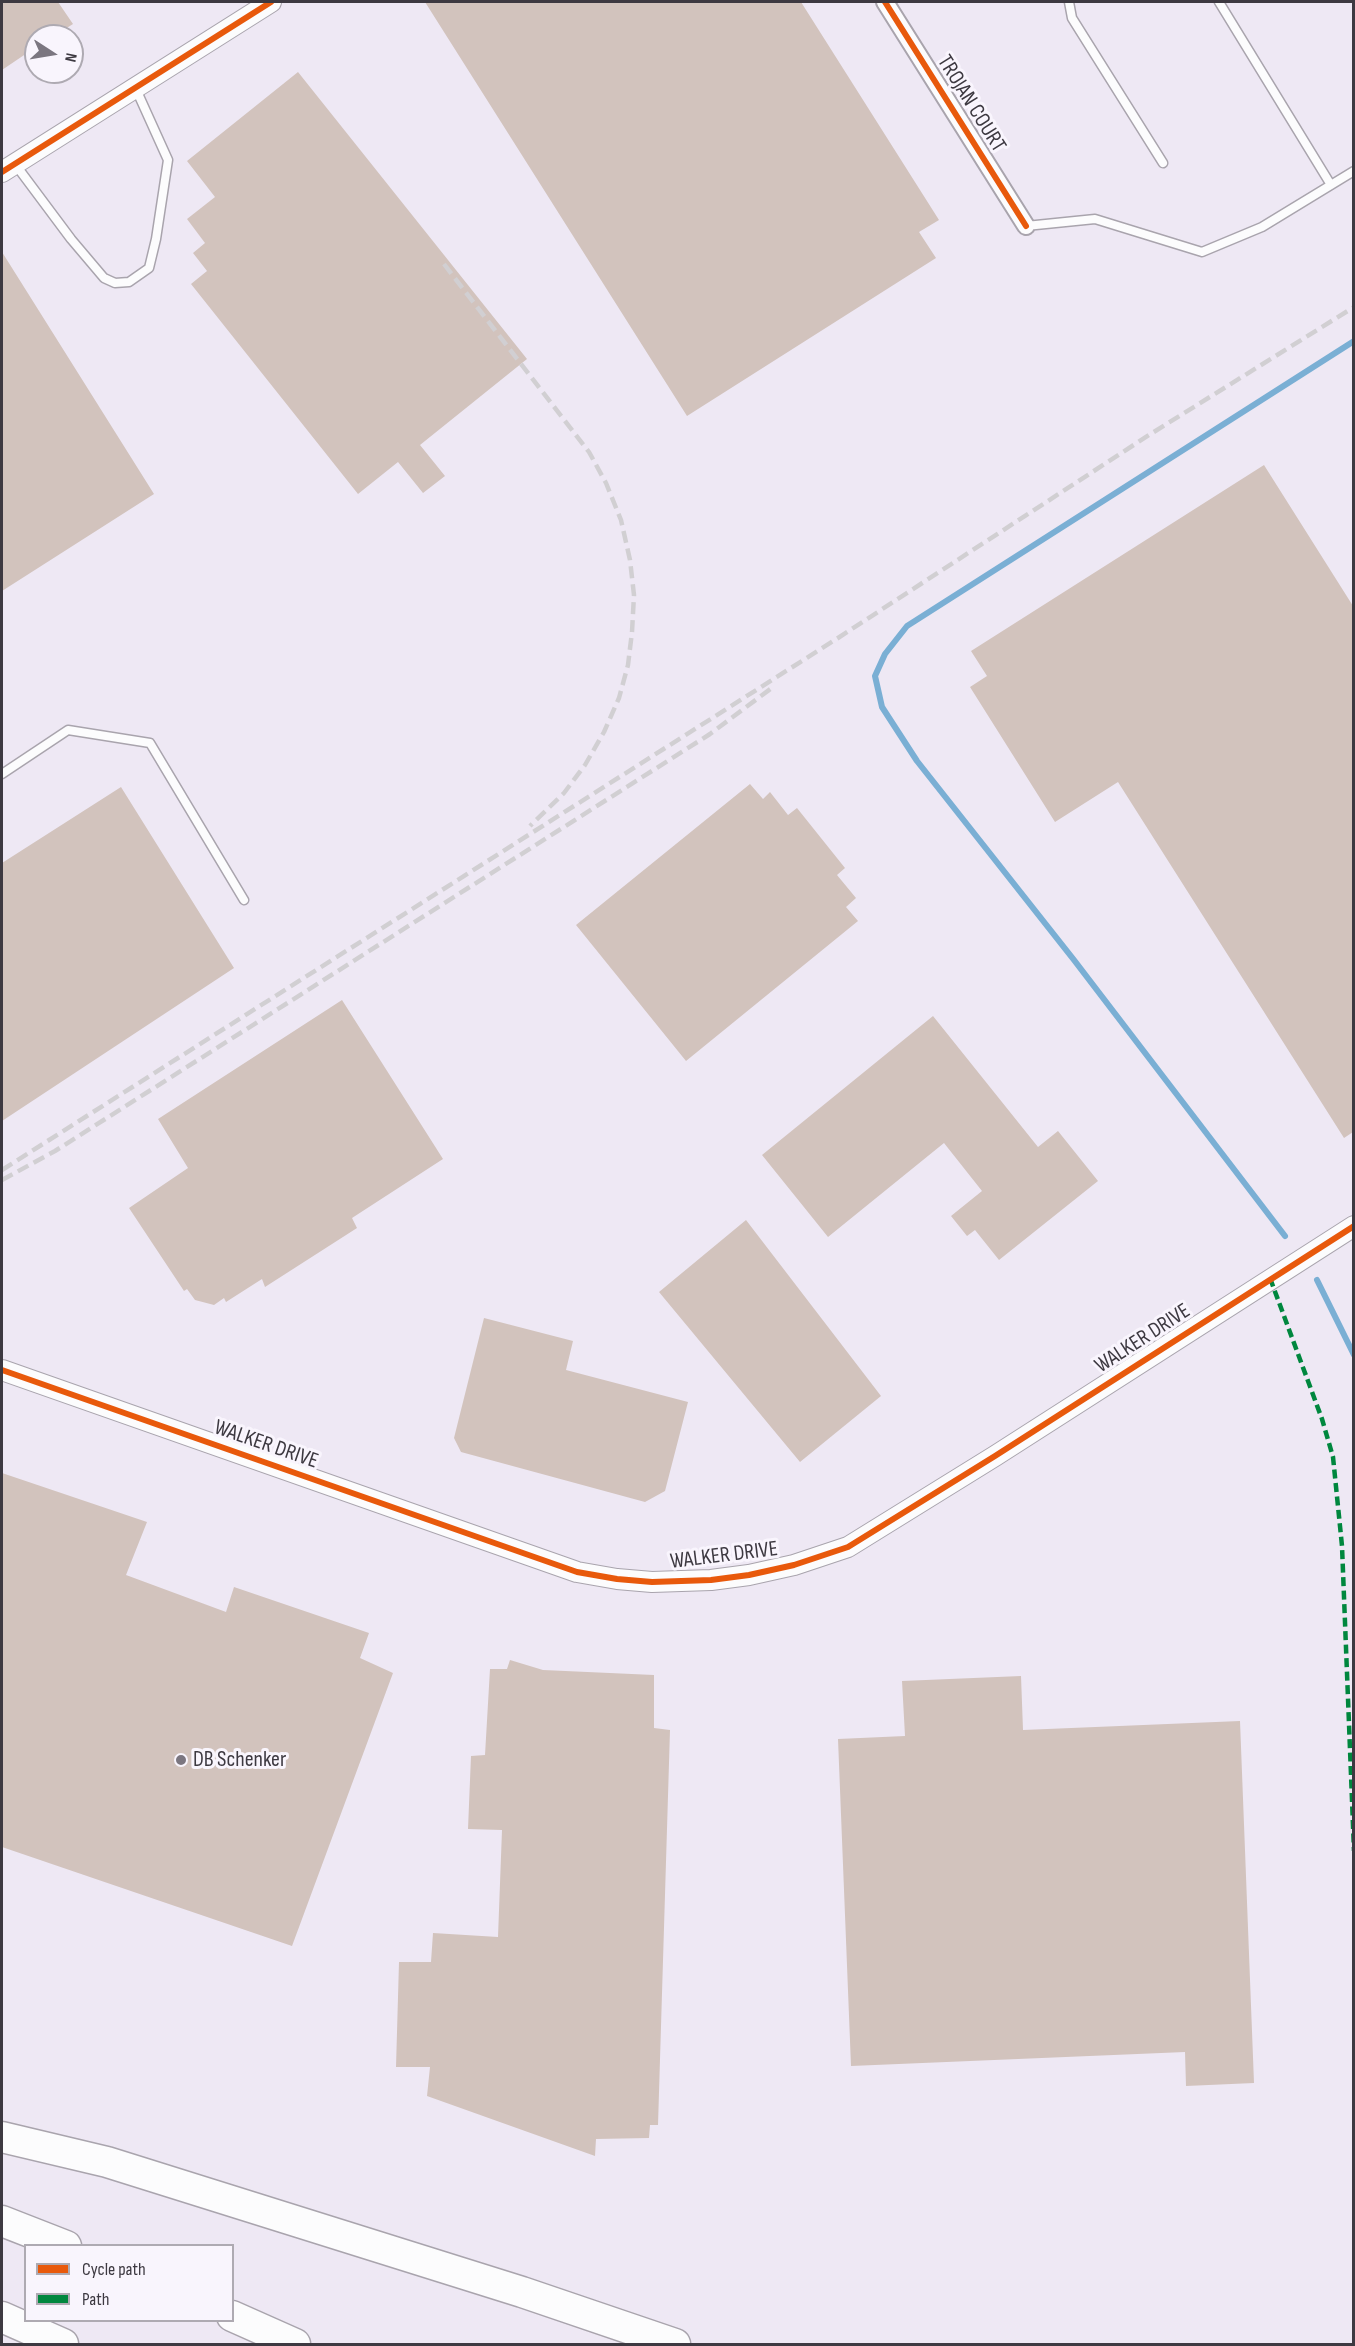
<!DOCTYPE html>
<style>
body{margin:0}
#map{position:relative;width:1355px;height:2346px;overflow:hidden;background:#eee8f4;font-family:"Sofia Sans Condensed",sans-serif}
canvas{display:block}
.frame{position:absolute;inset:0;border:3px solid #3d3941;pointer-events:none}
.legend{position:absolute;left:24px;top:2244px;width:210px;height:78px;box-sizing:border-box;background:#f9f5fd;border:2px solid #aeaab2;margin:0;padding:8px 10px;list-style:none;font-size:18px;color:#3d3941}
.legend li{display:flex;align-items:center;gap:12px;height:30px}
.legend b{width:30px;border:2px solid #aeaab2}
.north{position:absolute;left:24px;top:24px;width:60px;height:60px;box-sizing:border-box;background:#f9f5fd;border:2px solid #aeaab2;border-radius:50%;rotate:102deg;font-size:16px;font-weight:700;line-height:24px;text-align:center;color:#3d3941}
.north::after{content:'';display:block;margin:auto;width:21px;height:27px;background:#7b7680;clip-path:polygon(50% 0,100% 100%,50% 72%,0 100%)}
</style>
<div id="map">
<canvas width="1355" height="2346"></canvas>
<div class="frame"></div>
<ul class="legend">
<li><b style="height:8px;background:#e8590c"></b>Cycle path</li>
<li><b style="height:8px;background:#00873e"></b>Path</li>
</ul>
<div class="north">N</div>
</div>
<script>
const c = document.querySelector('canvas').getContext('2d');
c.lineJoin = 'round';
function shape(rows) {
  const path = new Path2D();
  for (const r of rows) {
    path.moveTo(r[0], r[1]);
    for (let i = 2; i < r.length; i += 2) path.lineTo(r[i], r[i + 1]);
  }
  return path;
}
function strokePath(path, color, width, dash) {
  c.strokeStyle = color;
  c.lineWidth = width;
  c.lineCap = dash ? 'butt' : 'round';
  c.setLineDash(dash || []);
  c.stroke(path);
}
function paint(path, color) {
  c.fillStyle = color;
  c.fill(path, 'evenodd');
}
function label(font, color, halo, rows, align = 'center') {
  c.font = font + ' "Sofia Sans Condensed",sans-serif';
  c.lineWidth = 6;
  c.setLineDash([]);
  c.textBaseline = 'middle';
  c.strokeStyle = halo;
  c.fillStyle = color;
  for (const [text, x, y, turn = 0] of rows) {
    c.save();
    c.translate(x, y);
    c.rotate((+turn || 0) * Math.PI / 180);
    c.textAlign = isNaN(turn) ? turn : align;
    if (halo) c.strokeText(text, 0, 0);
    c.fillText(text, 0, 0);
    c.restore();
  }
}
const stream = shape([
 [1285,1236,1074,960,917,761,882,707,875,676,885,654,907,626,1354,341],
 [1317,1280,1354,1355]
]);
const building = shape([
 [2,2,58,2,73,24,54,36,36,36,36,47,2,70],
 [425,2,801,2,939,220,919,232,936,258,687,416],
 [298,72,527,359,420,445,445,476,423,493,398,462,358,494,191,284,207,271,193,253,205,243,187,219,215,197,187,161],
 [2,252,154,494,2,591],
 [1264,465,1353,606,1353,1132,1344,1138,1118,782,1055,822,970,687,987,676,971,651],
 [750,784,763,799,770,792,788,815,797,808,845,868,837,875,856,898,846,907,858,921,686,1061,576,925],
 [121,787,234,968,2,1121,2,863],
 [342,1000,443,1159,352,1218,357,1228,265,1287,262,1279,226,1302,224,1298,214,1305,195,1300,187,1289,184,1291,129,1208,188,1168,158,1119],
 [933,1016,1038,1147,1058,1131,1098,1181,999,1260,975,1230,967,1236,951,1216,982,1191,944,1143,828,1237,762,1155],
 [746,1220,881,1396,800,1462,659,1292],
 [484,1318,573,1341,566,1370,688,1402,665,1491,645,1502,461,1452,454,1438],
 [2,1473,147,1522,126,1575,226,1612,234,1587,369,1633,360,1658,393,1673,292,1946,2,1847],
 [510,1660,543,1670,654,1675,654,1728,670,1730,658,2125,650,2125,649,2138,596,2139,595,2156,427,2096,430,2067,396,2067,399,1962,431,1962,433,1933,498,1937,502,1830,468,1829,471,1756,485,1755,490,1669,507,1669],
 [1021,1676,1023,1730,1240,1721,1254,2083,1186,2086,1185,2052,851,2066,838,1739,905,1736,902,1681]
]);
const service = shape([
 [1069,2,1072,18,1163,163],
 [1219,2,1331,185],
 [15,164,71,239,104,278,115,283,129,282,149,268,156,239,168,160,135,87],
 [1026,226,1095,219,1202,252,1262,227,1354,171],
 [2,774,68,730,150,743,244,900]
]);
const minor = shape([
 [885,2,1026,226]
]);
const tertiary = shape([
 [2,172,271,2],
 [2,1370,577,1572,617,1579,652,1582,711,1580,749,1575,794,1565,848,1547,995,1456,1354,1226]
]);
const motorway = shape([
 [2,2137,107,2162,522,2292,675,2344],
 [2,2221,66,2246],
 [232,2316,295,2344],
 [2,2317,63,2344]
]);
const rail = shape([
 [444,264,589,452,606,483,621,520,630,560,634,595,632,632,628,665,619,698,604,732,585,765,564,793,530,826],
 [2,1170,838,638,1149,435,1354,307],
 [2,1180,55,1151,710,734,773,687]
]);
const quiet = shape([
 [1270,1278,1322,1419,1333,1457,1342,1546,1354,1851]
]);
const cycleway = shape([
 [885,2,1026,226],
 [2,172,271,2],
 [2,1370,577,1572,617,1579,652,1582,711,1580,749,1575,794,1565,848,1547,995,1456,1354,1226]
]);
const markers = [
 [181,1760,6,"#7b7680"]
];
const streetNames = [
 ["TROJAN COURT",971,104,58],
 ["WALKER DRIVE",1143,1339,-33],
 ["WALKER DRIVE",266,1445,19],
 ["WALKER DRIVE",724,1556,-7]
];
const poiNames = [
 ["DB Schenker",193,1760]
];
strokePath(stream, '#7aafd4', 6);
paint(building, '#d2c3bd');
strokePath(service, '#a9a4ad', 11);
strokePath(minor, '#a9a4ad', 20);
strokePath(tertiary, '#a9a4ad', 22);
strokePath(motorway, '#a9a4ad', 33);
strokePath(service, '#fcfcfd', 8);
strokePath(minor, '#fcfcfd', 16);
strokePath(tertiary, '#fcfcfd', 20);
strokePath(motorway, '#fcfcfd', 30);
strokePath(rail, '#d1cfd2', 4.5, [12, 6]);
strokePath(quiet, '#00873e', 4.5, [9, 4.5]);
strokePath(cycleway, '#e8590c', 6);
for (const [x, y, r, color] of markers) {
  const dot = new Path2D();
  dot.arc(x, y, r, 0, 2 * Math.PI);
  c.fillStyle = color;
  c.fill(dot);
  strokePath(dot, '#f9f5fd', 2);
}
label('22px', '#3d3941', '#f9f5fd', streetNames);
label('22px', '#3d3941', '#f9f5fd', poiNames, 'left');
</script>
